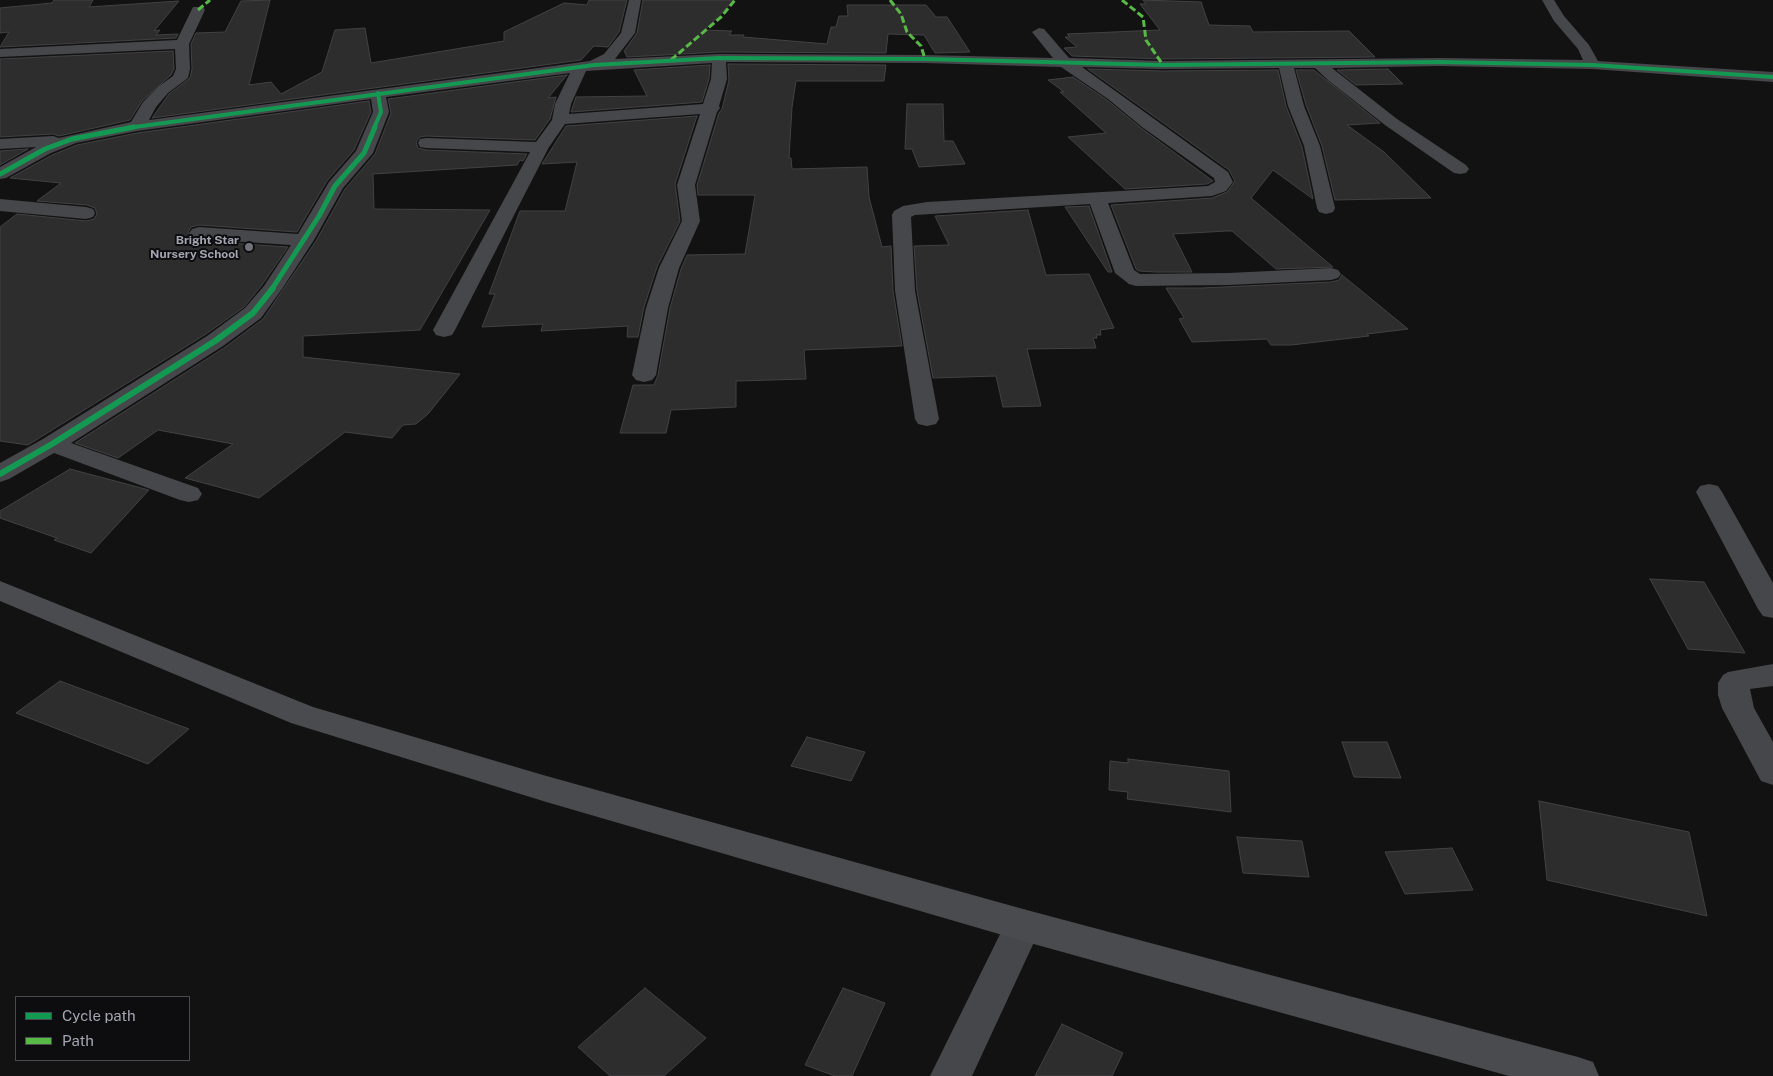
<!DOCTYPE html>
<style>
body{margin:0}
#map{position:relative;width:1773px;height:1076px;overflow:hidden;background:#121212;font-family:"Public Sans",sans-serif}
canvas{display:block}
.legend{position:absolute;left:15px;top:996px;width:175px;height:65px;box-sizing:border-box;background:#0d0c0e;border:1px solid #494a50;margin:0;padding:6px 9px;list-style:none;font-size:15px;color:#a4a6b2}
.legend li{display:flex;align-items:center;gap:10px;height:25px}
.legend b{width:25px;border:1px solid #494a50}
</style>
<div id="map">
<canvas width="1773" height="1076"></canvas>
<ul class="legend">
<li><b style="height:6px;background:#139951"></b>Cycle path</li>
<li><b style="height:6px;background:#58b947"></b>Path</li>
</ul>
</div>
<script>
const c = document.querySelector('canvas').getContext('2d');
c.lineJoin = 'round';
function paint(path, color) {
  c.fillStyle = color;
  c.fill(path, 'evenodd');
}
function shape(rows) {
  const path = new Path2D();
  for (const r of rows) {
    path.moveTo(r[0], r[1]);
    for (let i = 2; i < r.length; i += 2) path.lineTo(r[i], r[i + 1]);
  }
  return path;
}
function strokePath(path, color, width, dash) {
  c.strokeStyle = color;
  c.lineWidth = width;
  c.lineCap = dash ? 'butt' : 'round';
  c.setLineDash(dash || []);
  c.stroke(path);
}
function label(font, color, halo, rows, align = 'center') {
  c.font = font + ' "Public Sans",sans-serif';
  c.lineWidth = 4;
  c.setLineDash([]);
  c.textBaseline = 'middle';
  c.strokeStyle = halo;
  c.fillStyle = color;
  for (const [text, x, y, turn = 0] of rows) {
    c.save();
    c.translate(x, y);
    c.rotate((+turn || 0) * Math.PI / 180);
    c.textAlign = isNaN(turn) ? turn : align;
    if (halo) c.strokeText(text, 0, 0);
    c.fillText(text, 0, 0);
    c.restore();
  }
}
const building = shape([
 [54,0,93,0,89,7,179,1,154,31,160,30,156,35,178,34,176,38,0,47,9,32,0,33,0,8,52,3,54,0],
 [270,0,249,85,271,82,281,94,322,72,335,30,365,28,371,63,504,41,504,32,564,3,587,5,589,0,627,0,619,32,608,47,594,46,581,60,152,118,169,94,190,78,192,69,191,44,196,33,225,32,241,1,270,0],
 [643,0,734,0,705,30,732,31,729,35,744,35,743,37,827,44,831,27,836,27,839,16,848,16,847,5,926,5,936,17,947,17,970,52,935,53,924,35,888,34,886,53,719,52,627,57,624,51,637,33,643,0],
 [1143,0,1201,2,1209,25,1250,26,1253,32,1349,31,1375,57,1163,59,1072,56,1064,48,1077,47,1065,37,1070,37,1067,34,1160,30,1140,4,1146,4,1143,0],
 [173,51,174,69,171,75,142,101,130,120,59,136,53,134,0,137,0,59,173,51],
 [728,64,886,65,884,81,796,81,792,107,789,158,791,158,792,169,867,167,869,197,882,247,891,246,893,291,902,346,804,350,806,379,736,381,736,407,671,410,666,433,620,433,633,385,654,385,658,375,670,308,681,269,687,255,745,254,755,195,698,195,697,185,719,113,722,109,729,80,728,64],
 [710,65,709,79,702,102,571,112,576,97,647,96,634,70,710,65],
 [1088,69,1163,71,1278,70,1286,106,1302,147,1313,199,1273,170,1251,198,1333,267,1276,269,1232,231,1227,231,1173,234,1192,272,1156,272,1139,271,1136,269,1111,205,1212,198,1227,192,1235,181,1229,170,1088,69],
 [1388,69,1403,84,1356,85,1337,70,1388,69],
 [1296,70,1314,70,1380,123,1347,125,1384,152,1431,198,1335,200,1322,146,1306,105,1296,70],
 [567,75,548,98,556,97,550,119,535,140,426,136,420,137,416,142,418,148,426,150,527,154,523,161,520,160,517,165,373,174,374,209,490,210,420,330,303,336,303,357,460,374,428,414,416,424,403,425,392,438,345,432,259,498,185,478,233,444,158,430,118,458,75,443,224,348,263,319,316,241,345,189,375,154,391,113,388,99,567,75],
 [1073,77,1107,100,1141,128,1213,181,1207,184,1125,189,1068,137,1106,133,1060,92,1064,92,1048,80,1073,77],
 [369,101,371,112,354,150,327,181,297,232,199,225,191,227,188,232,190,238,199,241,288,247,262,285,244,307,206,334,28,445,0,441,0,227,17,214,86,221,94,219,97,214,95,208,87,205,37,201,61,183,10,178,52,155,77,145,137,133,369,101],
 [907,104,943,104,944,141,953,141,965,164,919,167,912,149,905,149,907,104],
 [697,116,675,184,680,221,657,267,644,307,638,337,627,337,628,326,541,331,543,324,482,327,495,294,489,294,520,211,565,211,577,162,542,164,566,126,697,116],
 [28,149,0,165,0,151,28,149],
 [1089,206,1112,272,1108,272,1065,207,1089,206],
 [1028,210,1046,275,1089,274,1114,328,1100,330,1101,335,1096,335,1097,338,1093,338,1096,348,1027,349,1041,406,1003,407,996,376,933,378,917,291,914,246,949,245,935,216,1028,210],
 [1342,275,1408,329,1367,334,1369,336,1291,345,1271,345,1267,339,1192,342,1179,319,1184,318,1166,288,1201,288,1331,282,1339,280,1342,275],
 [70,469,149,490,91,553,54,540,57,538,0,518,0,511,70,469],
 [1650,579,1704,582,1745,653,1688,649,1650,579],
 [60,681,189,729,148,764,16,713,60,681],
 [807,737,865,752,851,781,791,766,807,737],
 [1342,742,1387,742,1401,778,1354,777,1342,742],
 [1128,759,1229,771,1231,812,1127,799,1128,792,1109,790,1110,761,1128,763,1128,759],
 [1539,801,1689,832,1707,916,1547,880,1539,801],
 [1237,837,1302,841,1309,877,1243,873,1237,837],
 [1452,848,1473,890,1405,894,1385,852,1452,848],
 [645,988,706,1038,664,1076,610,1076,578,1047,645,988],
 [843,988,885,1003,852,1076,835,1076,805,1065,843,988],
 [1062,1024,1123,1053,1112,1076,1035,1076,1062,1024]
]);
const street = shape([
 [629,0,641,0,635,33,615,59,719,54,925,55,1053,58,1032,32,1039,28,1044,29,1069,58,1163,61,1439,58,1583,60,1578,49,1554,21,1542,0,1554,0,1564,16,1589,45,1598,61,1773,72,1773,82,1593,69,1439,66,1332,68,1397,119,1466,165,1469,169,1466,173,1460,174,1454,173,1385,125,1329,81,1315,68,1294,68,1304,106,1320,146,1335,208,1333,212,1326,214,1319,212,1317,208,1304,146,1288,106,1279,68,1163,69,1082,67,1228,172,1233,182,1226,191,1212,196,1108,203,1134,270,1140,274,1229,273,1331,268,1338,270,1341,274,1338,278,1331,280,1229,285,1136,286,1129,284,1115,273,1090,204,915,215,911,217,915,291,939,419,936,424,927,426,918,424,915,419,895,291,892,215,894,211,903,206,927,202,1208,186,1215,182,1214,178,1142,127,1108,99,1061,67,925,63,726,62,727,79,719,106,720,108,717,112,695,185,700,221,679,268,668,308,656,375,652,380,644,382,636,380,632,375,646,308,659,268,682,221,677,185,700,114,565,124,549,147,455,330,452,335,444,337,436,335,433,330,530,152,426,148,420,147,418,143,420,139,426,138,536,142,552,120,555,104,570,73,386,97,389,112,373,153,343,188,314,240,282,289,261,318,223,346,71,443,198,488,202,494,198,500,189,502,180,500,54,453,9,479,0,482,0,463,43,439,207,336,245,308,264,286,291,245,199,239,192,237,189,233,192,229,199,227,298,234,329,182,356,151,373,112,371,99,137,131,76,143,51,153,6,178,0,179,0,167,36,147,0,149,0,139,53,136,59,138,131,122,143,102,158,87,173,76,176,69,175,49,0,57,0,49,177,40,193,7,203,7,205,10,189,44,190,69,188,78,168,93,156,107,149,120,590,61,604,54,621,33,629,0],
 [712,63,711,79,703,104,569,114,571,104,586,71,712,63],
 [0,199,86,207,93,209,95,213,93,217,86,219,0,211,0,199],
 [1709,484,1718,486,1722,492,1773,583,1773,618,1763,616,1758,609,1696,492,1700,486,1709,484],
 [1773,664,1773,686,1750,689,1754,708,1773,742,1773,785,1761,781,1722,708,1718,695,1718,683,1723,675,1728,672,1773,664],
 [1023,909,1036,914,1042,925,972,1076,930,1076,1010,914,1023,909]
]);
const secondary = shape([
 [0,581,313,707,543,775,1023,909,1578,1057,1593,1062,1599,1076,1509,1076,1023,941,543,801,291,723,0,601,0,581]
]);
const quiet = shape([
 [890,0,901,14,907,32,921,46,925,59],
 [1122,0,1143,17,1146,40,1163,65],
 [198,10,210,0],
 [671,60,721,17,735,0]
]);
const cyclewayFar2 = shape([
 [127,128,594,65,719,58,925,59,1163,65,1439,62,1593,65,1773,77],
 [374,128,381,112,378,93]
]);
const cyclewayFar1 = shape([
 [0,174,45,149,72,139,134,127],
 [272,289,319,216,335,186,364,153,375,127]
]);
const cycleway = shape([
 [0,474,52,444,215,341,253,313,273,288]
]);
const markers = [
 [249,247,5,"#71727a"]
];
const farPoinames = [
 ["Bright Star",239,240],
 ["Nursery School",239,254]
];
paint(building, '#2d2d2e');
strokePath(building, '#424245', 1);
paint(street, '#46474b');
paint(secondary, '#4a4b4f');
strokePath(quiet, '#58b947', 3, [7, 3]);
strokePath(cyclewayFar2, '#139951', 4);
strokePath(cyclewayFar1, '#139951', 5);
strokePath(cycleway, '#139951', 6);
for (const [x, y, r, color] of markers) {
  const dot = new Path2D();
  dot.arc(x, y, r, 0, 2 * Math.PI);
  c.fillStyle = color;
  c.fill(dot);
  strokePath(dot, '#0d0c0e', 2);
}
label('bold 12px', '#a4a6b2', '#0d0c0e', farPoinames, 'right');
</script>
